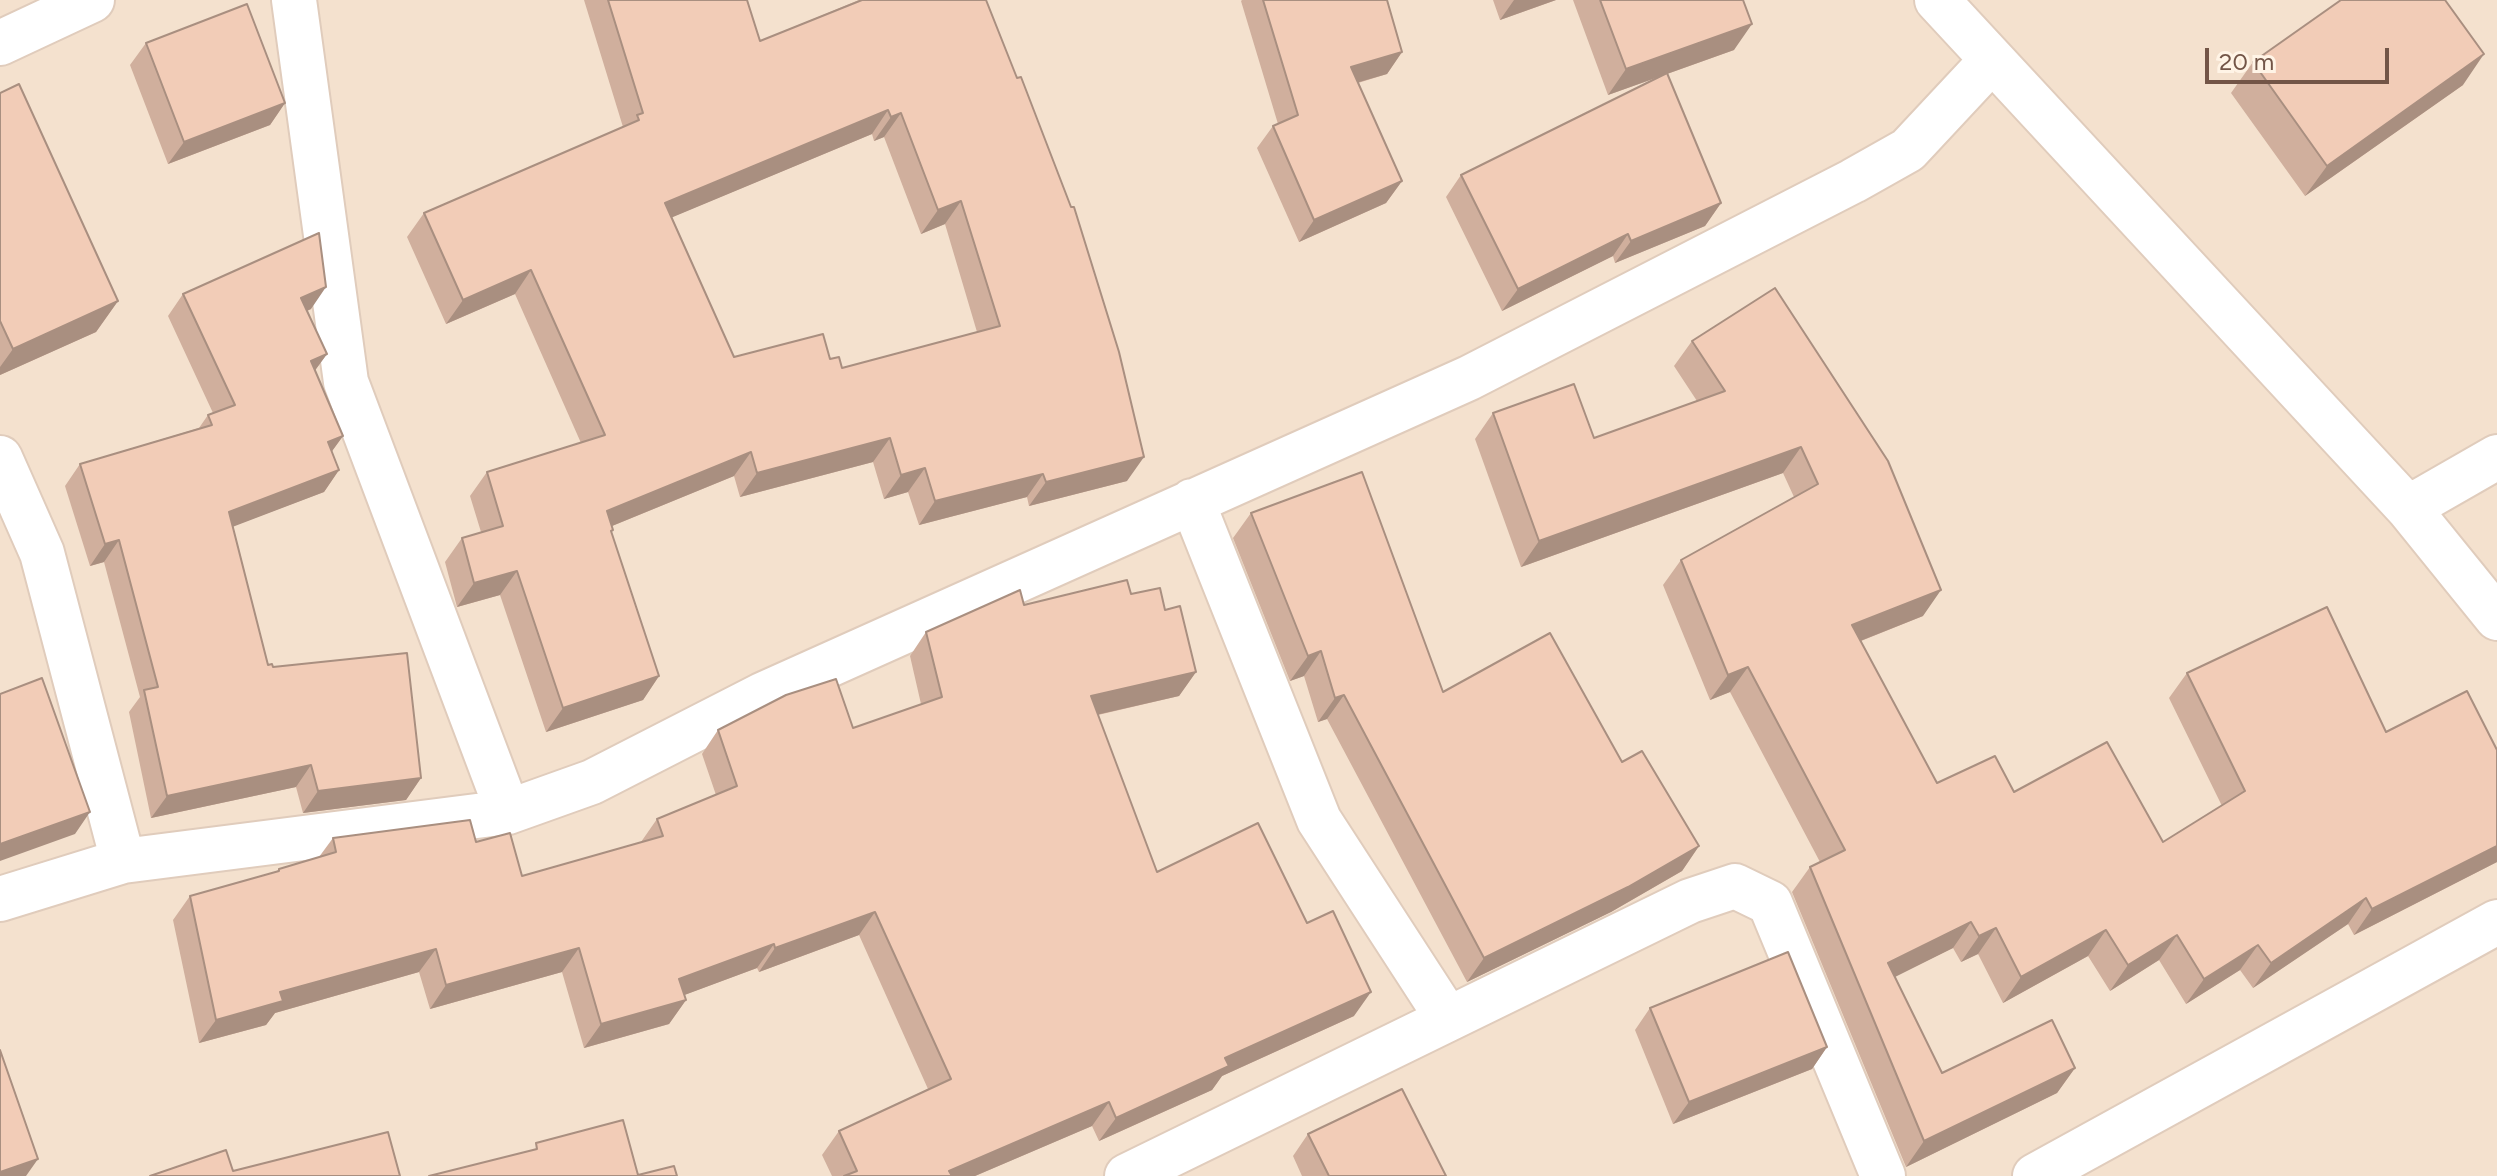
<!DOCTYPE html>
<style>
body{margin:0}
#map{position:relative;width:2497px;height:1176px;overflow:hidden;background:#fcf0df;font-family:Figtree,sans-serif}
canvas{display:block}
.scale{position:absolute;left:2205px;top:48px;width:184px;height:36px;box-sizing:border-box;border:4px solid #735547;border-top:0;padding-left:10px;font-size:24px;line-height:28px;white-space:nowrap;color:#735547;-webkit-text-stroke:6px #fff4e6;paint-order:stroke}
</style>
<div id="map">
<canvas width="2497" height="1176"></canvas>
<div class="scale">20 m</div>
</div>
<script>
const c = document.querySelector('canvas').getContext('2d');
c.lineJoin = 'round';
function paint(path, color) {
  c.fillStyle = color;
  c.fill(path, 'evenodd');
}
function shape(rows) {
  const path = new Path2D();
  for (const r of rows) {
    path.moveTo(r[0], r[1]);
    for (let i = 2; i < r.length; i += 2) path.lineTo(r[i], r[i + 1]);
  }
  return path;
}
function strokePath(path, color, width, dash) {
  c.strokeStyle = color;
  c.lineWidth = width;
  c.lineCap = dash ? 'butt' : 'round';
  c.setLineDash(dash || []);
  c.stroke(path);
}
const residential = shape([
 [0,0,2497,0,2497,1176,0,1176]
]);
const minor = shape([
 [294,0,346,382,508,812],
 [1937,0,2408,508,2497,618],
 [0,43,92,0],
 [0,458,42,553,123,861],
 [1192,501,1319,820,1448,1019],
 [2408,508,2497,457],
 [0,899,123,861,508,812,592,782,762,695,1469,378,1853,181,1908,150,1992,60],
 [1127,1176,1690,901,1735,886,1770,903,1883,1176],
 [2035,1176,2497,922]
]);
const wall = shape([
 [584,0,747,0,760,41,859,0,986,0,1127,481,1029,506,1027,497,919,525,908,492,884,499,873,462,740,497,734,476,612,526,611,532,659,676,643,700,546,732,500,595,457,607,445,562,462,538,481,532,470,496,487,472,581,443,515,294,446,324,407,237,424,213,623,127],
 [872,134,874,141,884,137,921,234,945,224,977,332,842,368,830,359,734,357,672,217],
 [1242,0,1387,0,1402,52,1387,74,1358,83,1402,181,1386,203,1299,242,1257,148,1273,126,1278,124,1241,1],
 [1493,0,1556,0,1500,20],
 [1573,0,1743,0,1734,50,1667,74,1721,203,1705,226,1615,263,1613,256,1502,311,1446,197,1461,175,1664,75,1608,95],
 [146,43,285,103,270,125,168,164,130,65],
 [2253,62,2463,85,2305,196,2231,93],
 [0,93,118,301,96,332,0,375],
 [1775,288,1923,616,1861,641,1937,783,2014,792,2163,842,2222,806,2169,698,2187,673,2386,732,2497,750,2497,862,2354,935,2348,924,2253,988,2240,970,2186,1004,2159,960,2110,991,2088,956,2003,1003,1978,954,1961,962,1953,948,1895,976,1942,1073,2075,1068,2057,1093,1906,1167,1792,892,1810,867,1820,862,1730,692,1710,700,1663,585,1681,560,1794,497,1783,473,1521,567,1475,439,1493,413,1594,438,1697,401,1674,366,1692,341],
 [183,294,311,309,307,311,327,354,315,370,343,436,332,451,339,470,324,492,233,526,268,665,421,778,406,800,303,813,296,787,151,818,129,712,140,697,104,562,90,566,65,486,80,464,199,428,208,415,213,413,168,316],
 [1251,513,1443,692,1622,762,1699,846,1682,871,1611,912,1467,982,1327,719,1318,722,1304,676,1290,681,1233,538],
 [1131,594,1165,610,1196,672,1179,696,1098,715,1157,872,1307,923,1354,1016,1222,1076,1212,1090,1099,1141,1092,1126,975,1176,832,1176,822,1155,839,1131,928,1089,859,935,759,972,757,968,684,995,686,1000,669,1024,584,1048,562,972,430,1009,419,972,275,1013,266,1025,199,1043,173,920,190,896,276,872,279,869,319,857,333,838,476,842,522,876,641,842,657,819,716,795,702,754,718,730,853,728,921,704,910,656,926,632,1024,605],
 [1650,1008,1827,1047,1812,1069,1673,1124,1635,1030],
 [1308,1134,1446,1176,1302,1176,1293,1156]
]);
const shadedWall = shape([
 [1514,0,1556,0,1500,20],
 [1752,24,1734,50,1608,95,1626,69],
 [1402,52,1387,74,1335,89,1351,67],
 [2484,54,2463,85,2305,196,2327,166],
 [285,103,270,125,168,164,184,142],
 [888,110,872,134,649,227,665,203],
 [901,113,884,137,874,141,891,117],
 [1402,181,1386,203,1299,242,1314,220],
 [961,201,945,224,921,234,938,210],
 [1721,203,1705,226,1615,263,1631,241],
 [1628,234,1613,256,1502,311,1518,289],
 [531,270,515,294,446,324,463,300],
 [326,287,311,309,286,320,301,298],
 [118,301,96,332,0,375,0,367,13,349],
 [327,354,311,376,311,361],
 [343,436,327,458,328,442],
 [890,438,873,462,740,497,757,473],
 [1801,447,1783,473,1521,567,1539,541],
 [751,452,734,476,590,535,607,511],
 [1144,457,1127,481,1029,506,1046,482],
 [925,468,908,492,884,499,901,475],
 [339,470,324,492,214,534,229,512],
 [1043,474,1027,497,919,525,935,501],
 [119,540,104,562,90,566,105,544],
 [517,571,500,595,457,607,474,583],
 [1941,590,1923,616,1835,651,1852,625],
 [1321,651,1304,676,1290,681,1308,656],
 [1748,667,1730,692,1710,700,1728,675],
 [1196,672,1179,696,1074,720,1091,696],
 [659,676,643,700,546,732,563,708],
 [1344,695,1327,719,1318,722,1335,698],
 [311,765,296,787,151,818,167,796],
 [421,778,406,800,303,813,318,791],
 [90,812,75,834,0,861,0,844],
 [1699,846,1682,871,1611,912,1467,982,1484,958],
 [2497,846,2497,862,2354,935,2372,909],
 [2366,898,2348,924,2253,988,2271,963],
 [875,912,859,935,759,972,775,948],
 [1971,922,1953,948,1871,989,1888,963],
 [1996,928,1978,954,1961,962,1979,936],
 [2106,930,2088,956,2003,1003,2021,977],
 [2177,935,2159,960,2110,991,2128,965],
 [774,944,757,968,663,1003,679,979],
 [2258,945,2240,970,2186,1004,2204,979],
 [579,948,562,972,430,1009,446,985],
 [436,949,419,972,275,1013,266,1025,199,1043,216,1020,280,992],
 [1371,992,1354,1016,1222,1076,1212,1090,1099,1141,1116,1118,1225,1058],
 [686,1000,669,1024,584,1048,601,1024],
 [1827,1047,1812,1069,1673,1124,1689,1102],
 [2075,1068,2057,1093,1906,1167,1924,1141],
 [1109,1102,1092,1126,975,1176,946,1176,949,1171],
 [38,1159,26,1176,0,1176,0,1172]
]);
const building = shape([
 [608,0,747,0,760,41,862,0,986,0,1017,78,1021,77,1071,207,1074,207,1119,352,1144,457,1046,482,1043,474,935,501,925,468,901,475,890,438,757,473,751,452,607,511,613,530,611,531,659,676,563,708,517,571,474,583,462,538,503,526,487,472,605,435,531,270,463,300,424,213,639,120,637,115,643,113,608,0],
 [888,110,891,117,901,113,938,210,961,201,1000,326,842,368,839,357,830,359,823,334,734,357,665,203,888,110],
 [1263,0,1387,0,1402,52,1351,67,1402,181,1314,220,1273,126,1298,115,1263,0],
 [1600,0,1743,0,1752,24,1626,69,1600,0],
 [2341,0,2445,0,2484,54,2327,166,2253,62,2341,0],
 [247,4,285,103,184,142,146,43,247,4],
 [1667,73,1721,203,1631,241,1628,234,1518,289,1461,175,1667,73],
 [19,84,118,301,13,349,0,321,0,93,19,84],
 [319,233,326,287,301,298,327,354,311,361,343,436,328,442,339,470,229,512,268,665,272,664,273,667,407,653,421,778,318,791,311,765,167,796,144,690,158,687,119,540,105,544,80,464,212,425,208,415,235,405,183,294,319,233],
 [1775,288,1888,461,1941,590,1852,625,1937,783,1995,756,2014,792,2107,742,2163,842,2245,791,2187,673,2327,607,2386,732,2467,691,2497,750,2497,846,2372,909,2366,898,2271,963,2258,945,2204,979,2177,935,2128,965,2106,930,2021,977,1996,928,1979,936,1971,922,1888,963,1942,1073,2052,1020,2075,1068,1924,1141,1810,867,1845,850,1748,667,1728,675,1681,560,1818,484,1801,447,1539,541,1493,413,1574,384,1594,438,1725,391,1692,341,1775,288],
 [1362,472,1443,692,1550,633,1622,762,1642,751,1699,846,1628,887,1484,958,1344,695,1335,698,1321,651,1308,656,1251,513,1362,472],
 [1127,580,1131,594,1160,588,1165,610,1180,606,1196,672,1091,696,1157,872,1258,823,1307,923,1333,911,1371,992,1225,1058,1229,1066,1116,1118,1109,1102,949,1171,952,1176,844,1176,857,1171,839,1131,951,1079,875,912,775,948,774,944,679,979,686,1000,601,1024,579,948,446,985,436,949,280,992,283,1001,216,1020,190,896,279,871,279,869,336,852,333,838,470,820,476,842,510,833,522,876,663,836,657,819,737,786,718,730,786,695,836,679,853,728,942,697,926,632,1020,590,1024,605,1127,580],
 [42,678,90,812,0,844,0,694,42,678],
 [1788,952,1827,1047,1689,1102,1650,1008,1788,952],
 [0,1050,38,1159,0,1172,0,1050],
 [1402,1089,1446,1176,1329,1176,1308,1134,1402,1089],
 [623,1120,638,1175,674,1166,677,1176,429,1176,537,1149,536,1143,623,1120],
 [388,1132,400,1176,150,1176,226,1150,233,1171,388,1132]
]);
paint(residential, '#f4e1ce');
strokePath(minor, '#e0ccbc', 48);
strokePath(minor, '#fff', 44);
paint(wall, '#d0af9d');
paint(shadedWall, '#a98f80');
paint(building, '#f2ccb7');
strokePath(building, '#a98f80', 2);
</script>
